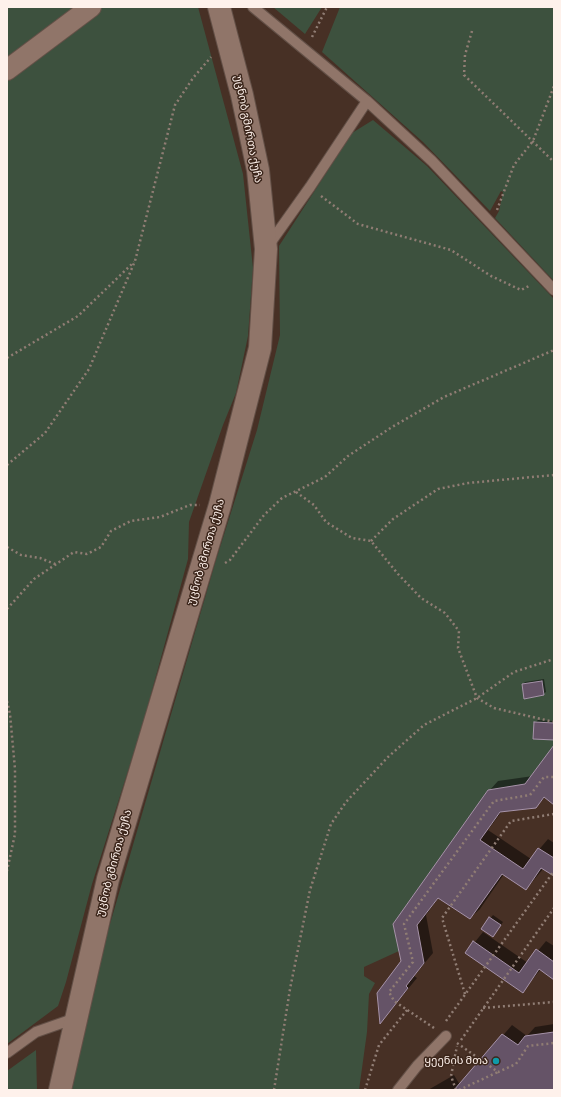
<!DOCTYPE html>
<meta charset="utf-8">
<style>
body{margin:0}
#map{position:relative;width:561px;height:1097px;overflow:hidden;background:#473025;font-family:Manrope,sans-serif}
canvas{display:block}
.frame{position:absolute;inset:0;border:8px solid #fef1eb;pointer-events:none}
</style>
<div id="map">
<canvas width="561" height="1097"></canvas>
<div class="frame"></div>
</div>
<script>
const c = document.querySelector('canvas').getContext('2d');
c.lineJoin = 'round';
function paint(path, color) {
  c.fillStyle = color;
  c.fill(path, 'evenodd');
}
function shape(rows) {
  const path = new Path2D();
  for (const r of rows) {
    path.moveTo(r[0], r[1]);
    for (let i = 2; i < r.length; i += 2) path.lineTo(r[i], r[i + 1]);
  }
  return path;
}
function strokePath(path, color, width, dash) {
  c.strokeStyle = color;
  c.lineWidth = width;
  c.lineCap = dash ? 'butt' : 'round';
  c.setLineDash(dash || []);
  c.stroke(path);
}
function label(font, color, halo, rows, align = 'center') {
  c.font = font + ' Manrope,"Noto Sans Georgian",sans-serif';
  c.lineWidth = 3;
  c.setLineDash([]);
  c.textBaseline = 'middle';
  c.strokeStyle = halo;
  c.fillStyle = color;
  for (const [text, x, y, turn = 0] of rows) {
    c.save();
    c.translate(x, y);
    c.rotate((+turn || 0) * Math.PI / 180);
    c.textAlign = isNaN(turn) ? turn : align;
    if (halo) c.strokeText(text, 0, 0);
    c.fillText(text, 0, 0);
    c.restore();
  }
}
const green = shape([
 [7,7,198,7,243,174,253,268,248,336,236,393,223,425,189,522,188,559,142,727,92,884,66,982,58,1006,7,1044],
 [273,7,322,7,305,34],
 [340,7,554,7,554,281,495,218,499,211,503,192,501,191,490,211,423,142,322,52],
 [373,120,427,166,554,299,554,760,542,761,525,784,488,790,393,924,399,951,364,967,364,976,375,983,369,994,367,1032,359,1090,70,1090,96,972,216,560,257,430,280,335,279,246,352,133],
 [36,1050,37,1090,7,1090,7,1071]
]);
const shadow = shape([
 [544,679,546,692,543,694,523,684,525,682],
 [538,720,554,721,554,739,535,723],
 [554,746,554,797,545,797,536,807,502,811,488,830,531,859,548,839,554,843,554,875,544,868,526,889,504,874,480,909,470,918,439,897,426,915,433,953,414,976,417,978,381,1022,402,961,394,924,489,791,498,781,533,776],
 [493,915,503,922,495,933,482,928],
 [483,932,528,963,546,941,554,946,554,978,541,969,523,991,466,953],
 [554,1024,554,1090,428,1090,454,1075,460,1085,512,1025,527,1036,535,1027]
]);
const building = shape([
 [542,681,544,695,524,699,522,684,542,681],
 [534,722,554,723,554,740,533,739,534,722],
 [554,745,554,805,544,797,536,808,500,812,480,840,523,869,538,848,554,858,554,876,541,868,526,890,502,874,470,919,438,898,417,925,424,963,406,986,408,988,380,1024,377,993,401,961,393,924,488,790,525,784,554,745],
 [489,917,501,925,493,937,481,929,489,917],
 [473,941,519,973,536,949,554,962,554,980,539,969,523,993,465,953,473,941],
 [554,1032,554,1090,454,1090,502,1034,518,1045,525,1036,554,1032]
]);
const path = shape([
 [472,31,465,55,464,75,554,162],
 [312,37,327,7],
 [321,196,358,224,451,250,491,276,521,290,531,285],
 [497,210,514,165,533,141,554,86],
 [7,358,78,316,134,262],
 [7,465,45,433,89,369,135,261,175,105,193,78,211,57],
 [296,492,314,505,326,522,352,538,371,541,398,574,421,598,445,613,459,631,458,648,477,698,494,708,554,722],
 [371,541,393,519,438,489,468,483,554,475],
 [7,547,21,555,40,558,55,564],
 [225,563,230,560,264,515,282,498,325,477,348,456,392,427,444,397,554,350],
 [7,609,34,579,74,552,87,554,101,547,111,531,131,521,160,517,190,505,200,505],
 [7,701,10,714,15,769,15,834,7,871],
 [465,994,442,918,511,821,554,814],
 [483,1008,554,1002],
 [446,1021,554,871],
 [434,1028,394,1001,389,992,413,962,404,924,494,801,530,795,544,777,554,777],
 [461,1040,554,908],
 [457,1043,498,1072,516,1064,528,1046,554,1043],
 [274,1090,290,989,310,890,331,824,346,802,388,757,424,725,477,698,514,672,554,659],
 [365,1090,379,1045,407,1010],
 [456,1090,451,1076,457,1046],
 [459,1090,498,1072]
]);
const lane = shape([
 [253,7,367,101,432,161,554,290],
 [268,246,310,187,367,101],
 [7,1053,36,1032,76,1018],
 [398,1090,417,1066,446,1036]
]);
const street = shape([
 [7,70,91,7]
]);
const secondary = shape([
 [60,1090,108,879,220,505,260,348,266,249,258,170,242,95,219,7]
]);
const markers = [
 [496,1061,4,"#0f9aa8"]
];
const streetNames = [
 ["უცნობ გმირთა ქუჩა",248,129,79],
 ["უცნობ გმირთა ქუჩა",206,552,-74],
 ["უცნობ გმირთა ქუჩა",114,863,-75]
];
const poiNames = [
 ["ყეენის მთა",488,1061]
];
paint(green, '#3d513e');
paint(shadow, '#0007');
paint(building, '#655367');
strokePath(building, '#a693a9', 1);
strokePath(lane, '#635047', 12);
strokePath(street, '#635047', 22);
strokePath(secondary, '#635047', 24);
strokePath(path, '#907d74', 2.5, [2, 3]);
strokePath(lane, '#907569', 10);
strokePath(street, '#907569', 20);
strokePath(secondary, '#907569', 22);
for (const [x, y, r, color] of markers) {
  const dot = new Path2D();
  dot.arc(x, y, r, 0, 2 * Math.PI);
  c.fillStyle = color;
  c.fill(dot);
  strokePath(dot, '#3c261b', 1.5);
}
label('11px', '#fef1eb', '#3c261b', streetNames);
label('11px', '#fef1eb', '#3c261b', poiNames, 'right');
</script>
